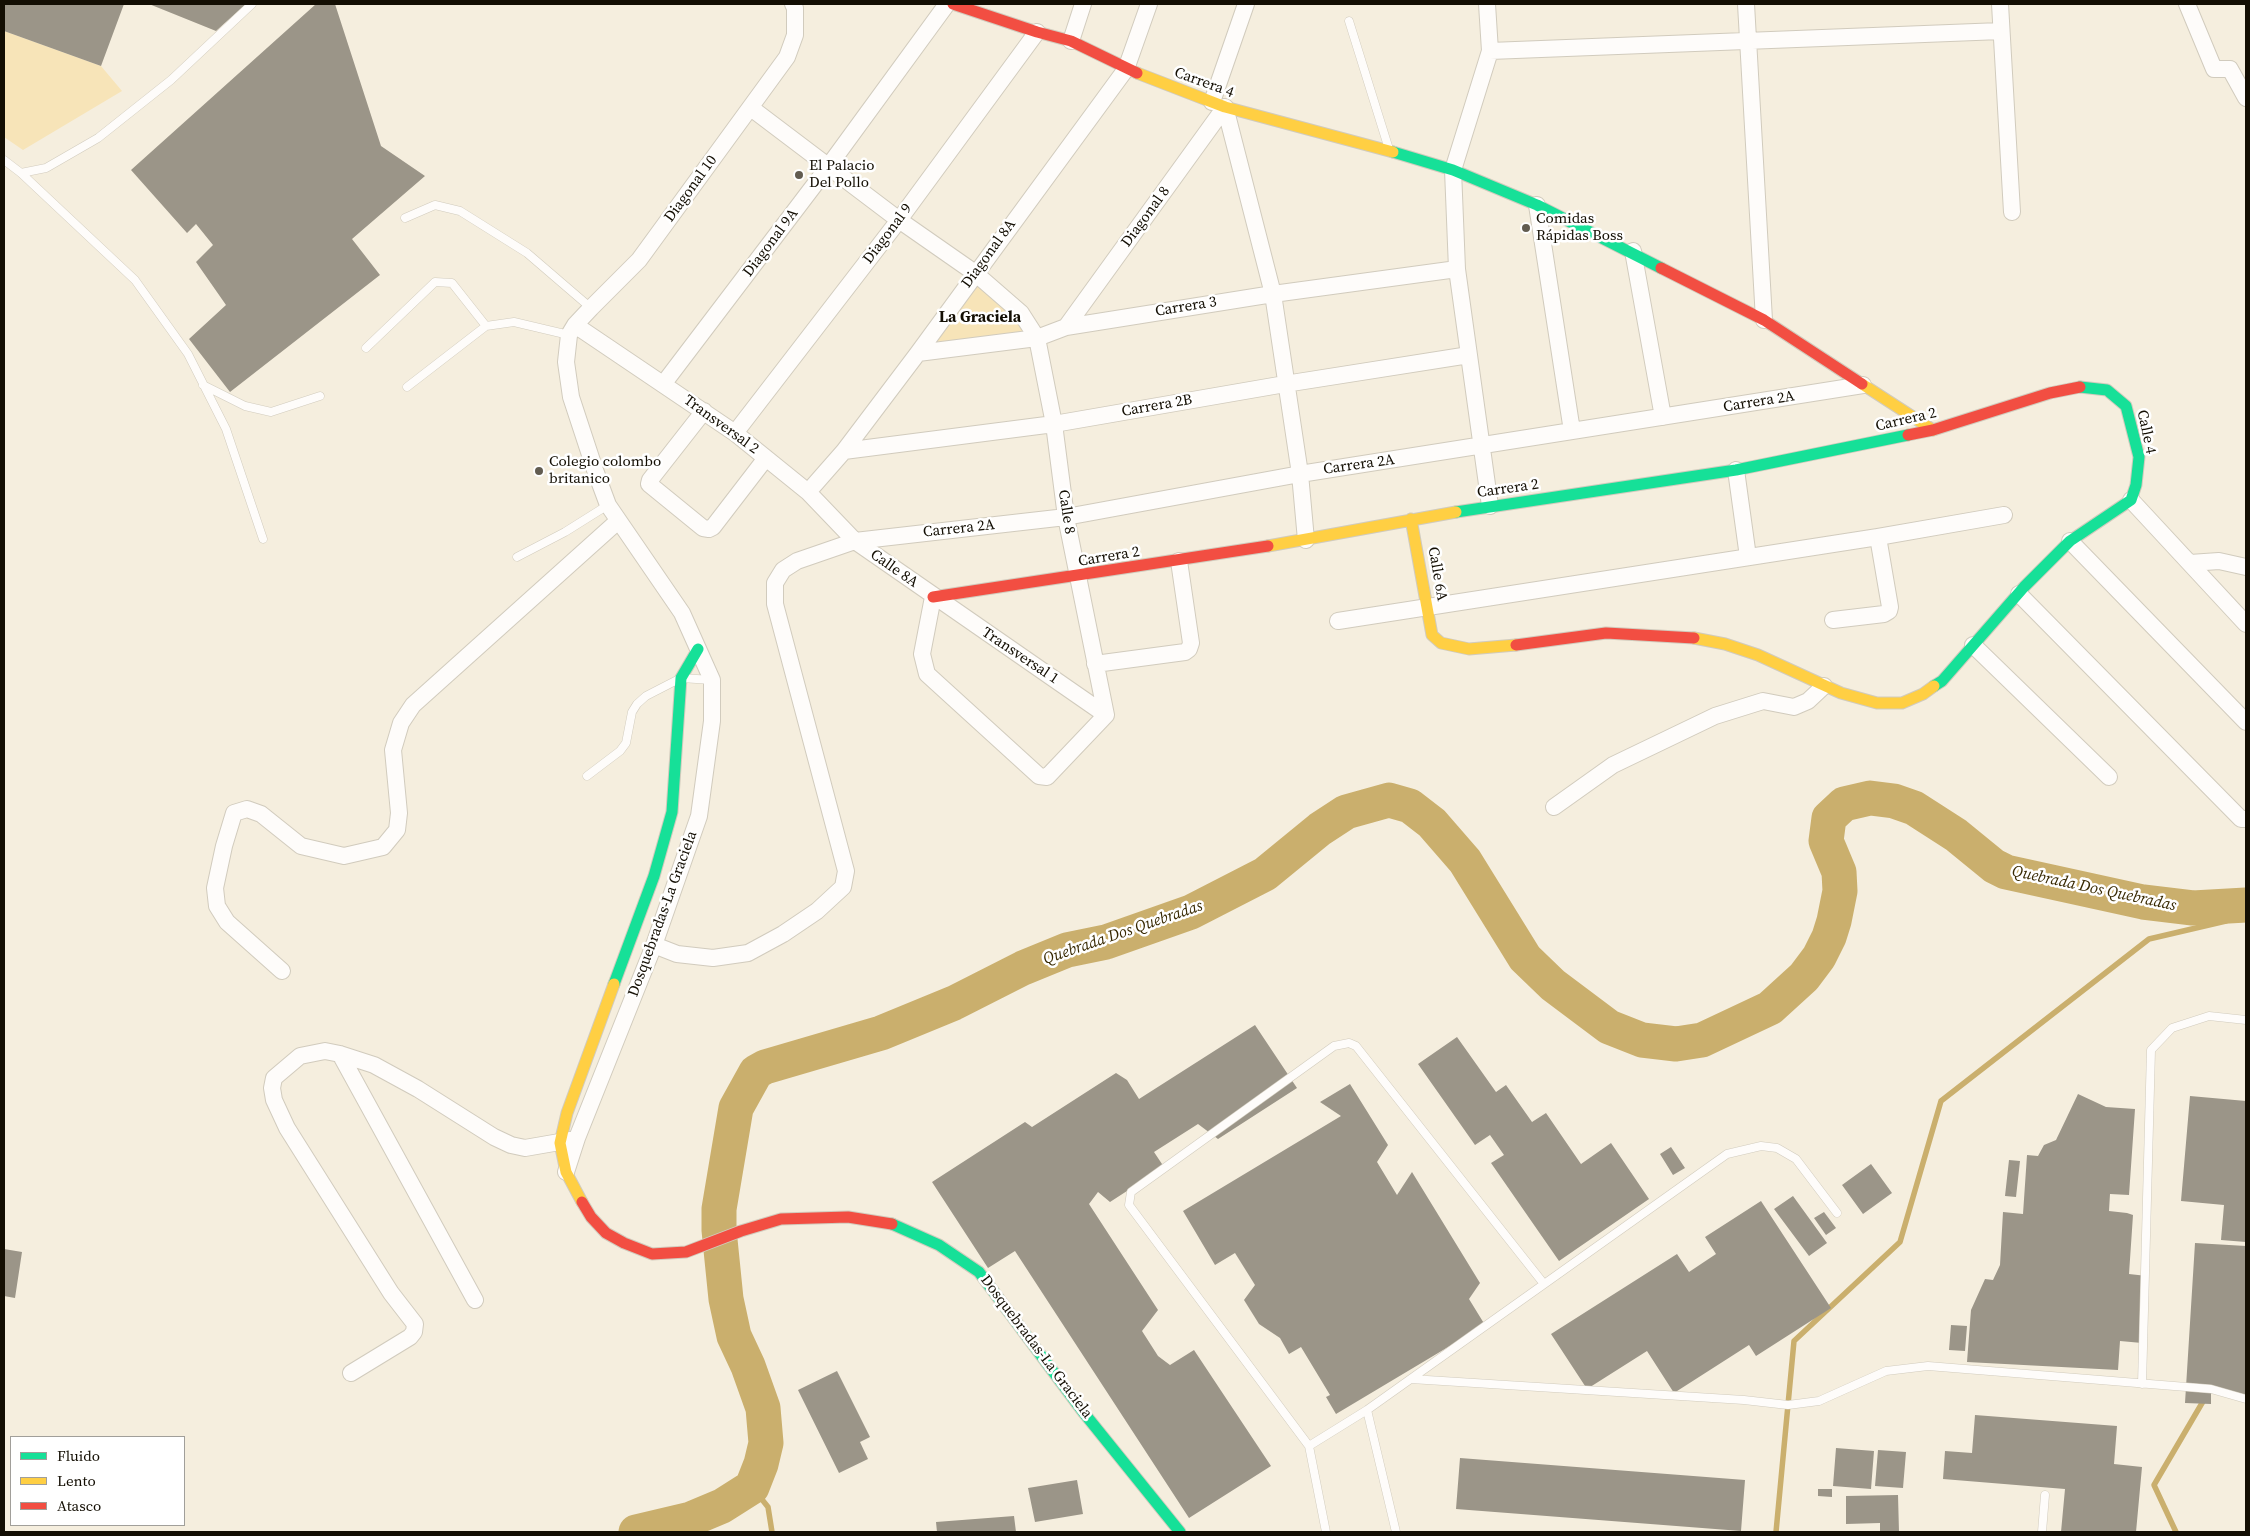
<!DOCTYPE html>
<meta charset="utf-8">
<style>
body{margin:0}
#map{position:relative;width:2250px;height:1536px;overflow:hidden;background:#f5eede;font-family:"Source Serif 4",serif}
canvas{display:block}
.frame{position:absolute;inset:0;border:5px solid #130e03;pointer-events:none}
.legend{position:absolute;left:10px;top:1436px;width:175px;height:90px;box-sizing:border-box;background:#fff;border:1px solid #a19f9a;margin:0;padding:6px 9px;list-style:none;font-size:15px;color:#130e03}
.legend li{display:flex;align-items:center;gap:10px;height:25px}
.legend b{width:25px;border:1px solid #a19f9a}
</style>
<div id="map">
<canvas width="2250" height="1536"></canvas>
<div class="frame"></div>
<ul class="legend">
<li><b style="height:6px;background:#16e098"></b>Fluido</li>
<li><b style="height:6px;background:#ffcf43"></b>Lento</li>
<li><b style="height:6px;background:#f24e42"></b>Atasco</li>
</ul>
</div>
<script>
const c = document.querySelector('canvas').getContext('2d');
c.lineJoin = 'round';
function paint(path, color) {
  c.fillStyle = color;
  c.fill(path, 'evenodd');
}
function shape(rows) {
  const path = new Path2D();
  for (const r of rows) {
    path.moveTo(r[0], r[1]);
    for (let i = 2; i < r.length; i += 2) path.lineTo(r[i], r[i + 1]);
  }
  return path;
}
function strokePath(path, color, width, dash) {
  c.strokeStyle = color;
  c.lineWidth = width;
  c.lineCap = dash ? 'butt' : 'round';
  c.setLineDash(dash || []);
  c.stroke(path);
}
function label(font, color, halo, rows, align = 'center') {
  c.font = font + ' "Source Serif 4",serif';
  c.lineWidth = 5;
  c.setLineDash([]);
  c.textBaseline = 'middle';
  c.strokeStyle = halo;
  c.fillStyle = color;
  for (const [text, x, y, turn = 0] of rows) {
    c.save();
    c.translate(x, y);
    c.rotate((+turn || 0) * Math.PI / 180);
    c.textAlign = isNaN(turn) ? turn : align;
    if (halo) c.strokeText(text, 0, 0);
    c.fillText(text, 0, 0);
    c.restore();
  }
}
const green = shape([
 [4,31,101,66,122,91,23,150,4,137],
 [975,273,1037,338,918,353]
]);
const stream = shape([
 [752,1487,768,1507,772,1532],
 [1776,1532,1794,1341,1900,1242,1941,1101,2149,939,2226,921,2241,906],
 [2176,1532,2154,1485,2205,1398]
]);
const river = shape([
 [636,1532,691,1519,722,1506,752,1487,761,1464,766,1443,763,1408,748,1366,734,1336,726,1299,719,1230,719,1209,736,1108,756,1072,765,1067,881,1033,954,1003,1023,968,1067,950,1106,942,1191,912,1265,874,1320,829,1346,812,1389,800,1410,806,1432,823,1465,861,1525,958,1553,985,1609,1027,1642,1040,1676,1044,1702,1040,1770,1008,1804,977,1819,957,1829,937,1834,921,1840,891,1839,872,1826,841,1829,818,1844,804,1870,798,1894,801,1914,808,1956,835,1994,866,2006,872,2143,902,2193,908,2246,905]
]);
const building = shape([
 [4,4,124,4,101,66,4,31],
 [149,4,246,4,216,31],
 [316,4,335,4,381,146,425,176,352,239,380,275,230,392,189,339,226,305,196,262,213,245,196,224,187,233,131,170],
 [1255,1025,1297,1088,1218,1139,1198,1124,1154,1152,1164,1167,1110,1202,1098,1192,1089,1204,1158,1310,1142,1331,1158,1356,1170,1365,1194,1350,1271,1466,1189,1518,1015,1251,988,1268,932,1182,1025,1122,1032,1127,1116,1073,1127,1080,1139,1099],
 [1457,1037,1496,1092,1506,1085,1532,1122,1546,1113,1581,1164,1611,1143,1649,1199,1559,1261,1491,1163,1504,1155,1490,1135,1475,1145,1418,1064],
 [1350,1084,1388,1145,1377,1162,1397,1195,1412,1172,1480,1283,1469,1299,1485,1325,1336,1414,1326,1397,1330,1395,1301,1347,1289,1354,1280,1338,1259,1324,1244,1300,1255,1285,1235,1253,1215,1265,1183,1211,1341,1116,1320,1102],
 [2078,1094,2106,1107,2135,1109,2129,1195,2110,1194,2109,1211,2127,1213,2133,1215,2129,1274,2147,1276,2142,1343,2120,1341,2118,1370,1967,1362,1971,1310,1985,1279,1993,1280,2000,1265,2003,1212,2023,1214,2027,1155,2038,1156,2044,1145,2056,1140],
 [2190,1096,2246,1101,2246,1242,2221,1240,2224,1205,2181,1201],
 [1671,1147,1685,1168,1673,1175,1660,1154],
 [2009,1160,2020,1161,2016,1197,2005,1196],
 [1871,1164,1892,1193,1863,1214,1842,1185],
 [1793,1196,1827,1243,1809,1256,1774,1209],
 [1761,1201,1831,1308,1756,1356,1749,1345,1674,1393,1647,1351,1587,1389,1551,1334,1677,1254,1689,1272,1716,1254,1705,1237],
 [1824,1212,1836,1228,1826,1235,1814,1218],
 [2195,1243,2246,1246,2246,1395,2211,1393,2211,1404,2185,1403],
 [4,1249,22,1252,15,1298,4,1296],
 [1951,1325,1967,1326,1965,1351,1949,1350],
 [837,1371,870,1437,860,1442,868,1459,839,1473,798,1390],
 [1975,1415,2117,1426,2114,1464,2142,1467,2136,1532,2061,1532,2065,1489,1943,1479,1945,1451,1972,1453],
 [1836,1448,1874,1451,1871,1489,1833,1486],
 [1878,1450,1906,1452,1903,1488,1875,1486],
 [1460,1458,1745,1480,1741,1531,1456,1509],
 [1077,1480,1083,1514,1035,1522,1028,1488],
 [1818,1489,1832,1489,1832,1497,1818,1496],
 [1898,1495,1899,1532,1880,1532,1880,1523,1846,1524,1846,1496],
 [1014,1516,1016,1532,937,1532,936,1522]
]);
const lane = shape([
 [1349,21,1388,146],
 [4,160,21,173,46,168,98,138,171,80,252,4],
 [21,173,135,280,188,354,226,429,263,539],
 [405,218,435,205,460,211,527,253,591,308],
 [366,348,435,282,452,283,486,326],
 [203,385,245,406,271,412,320,396],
 [407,387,486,326,514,322,569,335],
 [517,557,565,532,608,505],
 [587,776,620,751,626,743,632,712,637,704,646,696,681,678,712,680],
 [1411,1379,1744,1400,1788,1405,1819,1401,1886,1371,1928,1366,2211,1389,2246,1399],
 [2142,1384,2151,1050,2172,1028,2209,1016,2246,1020],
 [1367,1410,1396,1532],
 [1309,1446,1367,1410,1727,1154,1761,1146,1777,1148,1796,1159,1837,1213],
 [1326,1532,1309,1446,1129,1205,1131,1192,1334,1046,1349,1043,1356,1046,1544,1284],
 [2042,1532,2045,1495]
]);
const street = shape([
 [1487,4,1490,51,1453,170,1457,269,1490,506],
 [1746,4,1764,320],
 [2000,4,2012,212],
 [2187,4,2214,69,2230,69,2246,98],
 [1071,41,1083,4],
 [1490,51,2001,31],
 [1212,102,1246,4],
 [1225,107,1273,294,1300,474,1306,540],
 [751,108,899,220,975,273,1021,313,1037,338,1054,424,1066,517,1106,715],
 [1537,205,1572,431],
 [1633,251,1663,417],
 [575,325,735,433,808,492,855,541,1106,715],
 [1066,327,1225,107],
 [918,353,1037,338,1066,327,1273,294,1457,269],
 [664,383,828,167,947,4],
 [704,411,650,480,649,484,703,528,709,529,713,527,766,458],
 [735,433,899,220,1037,32],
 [844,451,1054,424,1285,384,1469,355],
 [1736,470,1748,557],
 [808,492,844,451,918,353,1126,69,1149,4],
 [2131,500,2246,624],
 [2070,541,2246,722],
 [2190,563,2219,561,2246,567],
 [2019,594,2241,819,2246,819],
 [933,597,922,654,927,674,1039,776,1047,777,1106,715],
 [1833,620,1884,614,1889,611,1890,607,1878,537],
 [1338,621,1878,537,2004,515],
 [1973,645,2109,777],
 [1095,664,1185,652,1189,649,1191,643,1179,561],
 [1554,807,1613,765,1715,716,1763,701,1794,707,1808,701,1824,686],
 [654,945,677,954,713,958,748,953,783,934,817,911,843,887,846,871,775,604,775,583,783,570,797,561,855,541,1066,517,1300,474,1863,385],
 [282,971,227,922,217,906,215,888,224,846,234,813,247,809,261,814,301,846,344,856,383,847,397,830,399,813,393,750,401,723,413,705,618,521],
 [340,1054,475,1300],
 [566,1172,577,1138,654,945,699,816,712,721,712,680,682,613,608,505,595,470,571,397,566,362,569,335,575,325,591,308,639,260,787,57,795,35,795,8,793,4],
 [351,1373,410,1337,414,1332,415,1324,391,1293,287,1128,274,1100,272,1088,274,1078,300,1056,325,1051,340,1054,374,1065,418,1089,494,1137,511,1145,525,1148,571,1140]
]);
const fast = shape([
 [1393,152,1453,170,1537,205,1661,268],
 [1456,512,1736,470,1908,435],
 [1934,686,1942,681,2024,587,2070,541,2131,500,2136,485,2139,457,2126,406,2107,390,2080,387],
 [614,984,654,876,672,812,681,678,698,649],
 [892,1224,939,1245,979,1272,1084,1413,1180,1532]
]);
const slow = shape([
 [1137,73,1225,107,1393,152],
 [1862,384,1933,430],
 [1411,519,1432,635,1441,643,1469,649,1516,645],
 [1268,546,1456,512],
 [1694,638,1725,644,1758,655,1841,693,1877,703,1902,703,1923,694,1934,686],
 [582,1202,566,1172,560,1143,567,1113,614,984]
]);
const jam = shape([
 [953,4,1037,32,1071,41,1137,73],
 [1661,268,1764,320,1862,384],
 [1908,435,1933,430,2050,393,2080,387],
 [933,597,1268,546],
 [1516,645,1606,633,1694,638],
 [582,1202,591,1217,606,1233,624,1243,652,1254,686,1252,741,1231,781,1219,848,1217,892,1224]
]);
const markers = [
 [799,175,5,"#625c50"],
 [1526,228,5,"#625c50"],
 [539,471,5,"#625c50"]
];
const streetNames = [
 ["Carrera 4",1204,83,20],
 ["Diagonal 10",691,189,-54],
 ["Diagonal 8",1146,217,-54],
 ["Diagonal 9",888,234,-53],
 ["Diagonal 9A",771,243,-53],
 ["Diagonal 8A",989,254,-54],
 ["Carrera 3",1186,307,-9],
 ["Carrera 2A",1759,402,-9],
 ["Carrera 2B",1157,406,-10],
 ["Carrera 2",1906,420,-13],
 ["Transversal 2",721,425,36],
 ["Calle 4",2146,432,78],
 ["Carrera 2A",1359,465,-8],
 ["Carrera 2",1508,489,-8],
 ["Calle 8",1066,512,81],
 ["Carrera 2A",959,529,-6],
 ["Carrera 2",1109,557,-9],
 ["Calle 8A",894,569,35],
 ["Calle 6A",1437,574,80],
 ["Transversal 1",1020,656,34],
 ["Dosquebradas-La Graciela",663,914,-70],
 ["Dosquebradas-La Graciela",1036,1347,53]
];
const poiNames = [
 ["El Palacio",809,166],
 ["Del Pollo",809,183],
 ["Comidas",1536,219],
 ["Rápidas Boss",1536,236],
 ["Colegio colombo",549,462],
 ["britanico",549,479]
];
const neighbourhoodNames = [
 ["La Graciela",980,318]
];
const waterNames = [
 ["Quebrada Dos Quebradas",2094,889,12],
 ["Quebrada Dos Quebradas",1123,933,-19]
];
paint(green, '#f7e4b8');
strokePath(stream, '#caaf6d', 5.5);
strokePath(river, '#caaf6d', 35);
paint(building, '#9b9588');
strokePath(lane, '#d1cbbd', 9);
strokePath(street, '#d1cbbd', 18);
strokePath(fast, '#d1cbbd', 13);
strokePath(slow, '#d1cbbd', 13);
strokePath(jam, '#d1cbbd', 13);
strokePath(lane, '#fefcfa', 8);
strokePath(street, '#fefcfa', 16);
strokePath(fast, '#16e098', 11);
strokePath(slow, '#ffcf43', 11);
strokePath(jam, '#f24e42', 11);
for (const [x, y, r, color] of markers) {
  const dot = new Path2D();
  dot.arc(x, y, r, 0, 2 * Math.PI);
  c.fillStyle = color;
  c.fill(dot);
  strokePath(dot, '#fff', 2);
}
label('15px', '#130e03', '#fff', streetNames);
label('15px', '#130e03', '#fff', poiNames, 'left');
label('bold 16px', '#130e03', '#fff', neighbourhoodNames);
label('italic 16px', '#372801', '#fff', waterNames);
</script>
